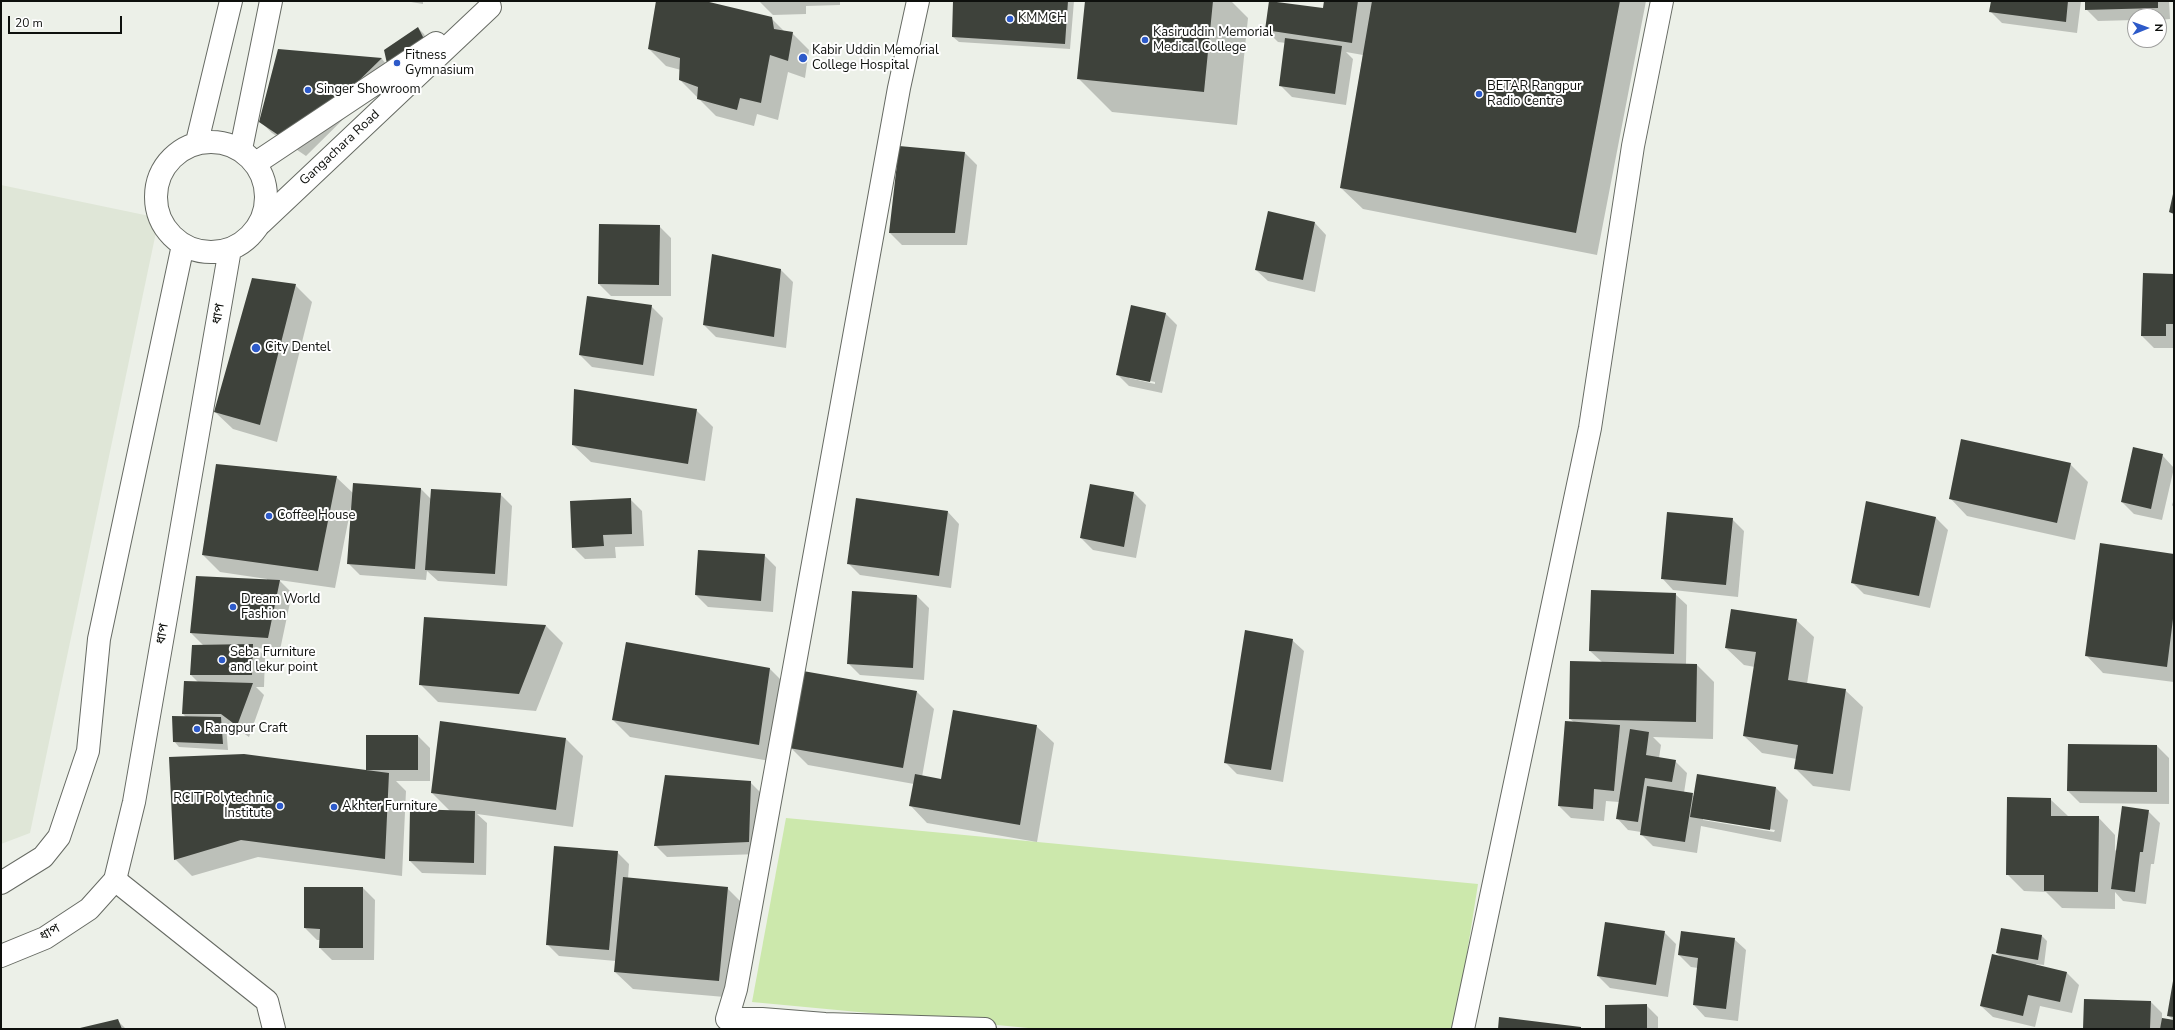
<!DOCTYPE html>
<meta charset="utf-8">
<style>
body{margin:0}
#map{position:relative;width:2175px;height:1030px;overflow:hidden;background:#ecf0e8;font-family:"Nunito Sans",sans-serif}
canvas{display:block}
.frame{position:absolute;inset:0;border:2px solid #0e100d;pointer-events:none}
.north{position:absolute;left:2127px;top:8px;width:40px;height:40px;box-sizing:border-box;background:#fff;border:1px solid #9f9f9e;border-radius:50%;rotate:89deg;font-size:11px;font-weight:700;line-height:16px;text-align:center;color:#0e100d}
.north::after{content:'';display:block;margin:auto;width:14px;height:18px;background:#2d5ac9;clip-path:polygon(50% 0,100% 100%,50% 72%,0 100%)}
.scale{position:absolute;left:8px;top:16px;width:114px;height:18px;box-sizing:border-box;border:2px solid #0e100d;border-top:0;padding-left:5px;font-size:12px;line-height:14px;white-space:nowrap;color:#0e100d;-webkit-text-stroke:3px #fff;paint-order:stroke}
</style>
<div id="map">
<canvas width="2175" height="1030"></canvas>
<div class="frame"></div>
<div class="north">N</div>
<div class="scale">20 m</div>
</div>
<script>
const c = document.querySelector('canvas').getContext('2d');
c.lineJoin = 'round';
function paint(path, color) {
  c.fillStyle = color;
  c.fill(path, 'evenodd');
}
function shape(rows) {
  const path = new Path2D();
  for (const r of rows) {
    if (r.length === 3) {
      path.moveTo(r[0] + r[2], r[1]);
      path.arc(r[0], r[1], r[2], 0, 2 * Math.PI);
      continue;
    }
    path.moveTo(r[0], r[1]);
    for (let i = 2; i < r.length; i += 2) path.lineTo(r[i], r[i + 1]);
  }
  return path;
}
function strokePath(path, color, width, dash) {
  c.strokeStyle = color;
  c.lineWidth = width;
  c.lineCap = dash ? 'butt' : 'round';
  c.setLineDash(dash || []);
  c.stroke(path);
}
function label(font, color, halo, rows, align = 'center') {
  c.font = font + ' "Nunito Sans","Noto Sans Bengali",sans-serif';
  c.lineWidth = 4;
  c.setLineDash([]);
  c.textBaseline = 'middle';
  c.strokeStyle = halo;
  c.fillStyle = color;
  for (const [text, x, y, turn = 0] of rows) {
    c.save();
    c.translate(x, y);
    c.rotate((+turn || 0) * Math.PI / 180);
    c.textAlign = isNaN(turn) ? turn : align;
    if (halo) c.strokeText(text, 0, 0);
    c.fillText(text, 0, 0);
    c.restore();
  }
}
const built = shape([
 [1,185,159,218,30,833,1,844]
]);
const green = shape([
 [786,818,1478,884,1455,1029,1039,1029,752,1002]
]);
const shadow = shape([
 [405,1,423,1,423,4],
 [657,1,701,1,771,18,785,32,792,33,809,50,805,78,788,72,778,120,757,114,754,126,716,116,680,80,681,70,666,66,649,49],
 [759,1,840,1,840,5,806,6,806,14,773,15],
 [954,1,1074,1,1070,49,959,42,953,37],
 [1086,1,1231,1,1248,18,1237,125,1112,112,1078,78],
 [1325,1,1646,1,1597,255,1363,209,1341,188,1363,55,1346,52,1353,59,1346,105,1292,97,1280,85,1286,43,1278,42,1266,30,1323,9],
 [1992,1,2081,1,2077,33,2002,23,1990,11],
 [2086,1,2169,1,2170,19,2159,20,2159,16,2135,16,2135,20,2098,21,2086,9],
 [418,28,424,34,429,45,390,73,306,156,272,133,260,121,279,50,382,59,388,66],
 [900,148,965,153,977,165,967,245,902,245,890,233],
 [1315,223,1326,235,1315,292,1268,281,1256,270],
 [659,226,671,238,671,296,611,296,599,284],
 [781,270,793,282,786,348,716,337,704,325],
 [2174,275,2174,348,2154,348,2142,336],
 [295,285,312,302,277,442,233,429,215,412],
 [651,306,663,318,654,376,592,367,580,355],
 [1165,313,1177,325,1162,393,1129,386,1117,374],
 [1129,376,1155,382,1155,384,1129,378],
 [696,410,713,427,705,481,591,462,573,445],
 [2162,455,2174,468,2162,520,2134,514,2122,502],
 [2070,464,2088,482,2075,540,1967,516,1950,498],
 [336,477,354,494,421,489,431,499,500,494,512,506,507,586,438,581,427,571,426,580,360,575,348,563,351,507,335,588,279,580,292,593,280,650,257,648,265,657,264,687,256,687,264,695,249,737,233,726,226,726,228,750,179,747,174,741,187,718,183,714,198,682,191,675,204,646,191,633,267,580,267,579,220,572,203,555],
 [1134,493,1146,505,1136,558,1093,550,1081,538],
 [630,499,642,511,644,546,615,547,616,558,585,559,573,547],
 [2174,499,2174,508,2172,505],
 [1867,502,1936,518,1948,530,1930,608,1864,594,1852,582],
 [948,512,959,524,951,588,860,575,848,563],
 [1732,519,1744,531,1738,597,1673,590,1662,578],
 [764,555,776,567,773,612,708,607,696,595],
 [2174,555,2174,682,2103,673,2086,655],
 [1675,594,1687,605,1686,664,1697,665,1714,682,1713,739,1653,737,1661,745,1659,758,1675,761,1687,773,1684,793,1694,796,1698,775,1776,788,1788,800,1781,842,1701,826,1697,853,1653,846,1641,834,1641,832,1628,830,1617,818,1619,802,1606,801,1604,821,1571,818,1559,806,1566,722,1575,723,1570,719,1602,662,1590,651],
 [1703,818,1775,830,1774,832,1703,820],
 [917,596,929,608,924,680,860,675,848,663],
 [425,618,546,626,563,643,536,711,438,702,420,684],
 [1796,620,1814,637,1807,684,1845,690,1863,707,1850,791,1813,786,1795,768,1797,759,1762,753,1744,736,1755,667,1744,665,1726,648],
 [1292,640,1304,651,1283,782,1237,774,1225,762],
 [626,643,770,669,787,686,776,762,630,737,613,720],
 [917,692,934,709,922,777,942,780,1036,726,1054,743,1037,842,927,823,910,805,914,784,808,765,791,748],
 [418,736,430,748,430,781,396,781,406,791,402,876,258,857,192,876,175,859,369,772,367,769],
 [566,739,583,756,573,827,477,814,487,823,486,875,422,873,410,861,450,811,432,793],
 [2157,746,2169,758,2169,804,2080,803,2068,791],
 [750,782,762,794,760,854,667,857,655,845],
 [2050,799,2068,816,2098,817,2115,835,2115,851,2148,811,2160,823,2154,864,2151,864,2146,904,2123,901,2115,892,2115,909,2062,908,2046,892,2024,891,2007,874],
 [617,852,629,864,628,879,727,888,744,905,736,998,633,989,615,972,616,961,559,956,547,944],
 [363,888,375,900,374,960,332,960,320,948,320,940,317,940,305,928],
 [1664,932,1676,944,1668,997,1610,988,1598,976],
 [2041,935,2047,941,2044,965,2036,964,2036,965,2067,973,2079,985,2072,1013,2040,1006,2035,1027,1993,1017,1981,1006,2002,958,1997,953],
 [1734,939,1746,950,1738,1021,1705,1017,1694,1005,1698,968,1691,967,1679,955],
 [2174,983,2174,1029,2084,1029,2151,1002,2162,1013,2162,1019,2174,1021,2168,1015],
 [1646,1005,1658,1017,1658,1029,1606,1029],
 [117,1020,126,1029,82,1029]
]);
const building = shape([
 [656,1,705,1,772,17,774,29,793,32,788,61,770,55,761,103,740,98,737,110,697,99,698,87,679,80,680,58,648,49],
 [953,1,1068,1,1065,44,952,37],
 [1085,1,1213,1,1204,92,1077,79],
 [1269,1,1323,8,1324,1,1358,1,1352,43,1265,30],
 [1372,1,1620,1,1576,233,1340,188],
 [1991,1,2068,1,2066,22,1989,12],
 [2085,1,2158,1,2158,8,2085,10],
 [418,27,428,47,390,77,384,50],
 [1285,38,1342,46,1335,94,1279,86],
 [278,49,382,58,293,145,259,122],
 [899,146,965,152,955,233,889,233],
 [2173,194,2174,194,2174,214,2169,212],
 [1268,211,1315,222,1303,280,1255,270],
 [599,224,660,225,659,285,598,284],
 [712,254,781,269,774,337,703,325],
 [2143,273,2174,274,2174,324,2166,324,2166,336,2141,336],
 [252,278,296,284,260,425,214,412],
 [587,296,652,305,643,365,579,355],
 [1131,305,1166,313,1150,382,1116,375],
 [574,389,697,409,688,464,572,445],
 [1961,439,2071,463,2057,523,1949,499],
 [2133,447,2163,454,2151,509,2121,502],
 [216,464,337,476,318,571,202,555],
 [353,483,421,488,415,569,347,564],
 [1090,484,1134,492,1124,547,1080,538],
 [431,489,501,493,495,574,425,570],
 [631,498,632,534,603,535,604,546,572,548,570,501],
 [856,498,948,511,939,576,847,564],
 [1866,501,1936,517,1919,596,1851,583],
 [1667,512,1733,518,1726,585,1661,579],
 [2100,543,2174,554,2174,611,2167,667,2085,656],
 [698,550,765,554,761,601,695,595],
 [196,576,280,580,268,638,190,633],
 [1591,590,1676,593,1674,654,1589,651],
 [852,591,917,595,913,668,847,664],
 [1731,609,1797,619,1788,680,1846,689,1833,774,1794,769,1798,745,1743,736,1756,652,1725,648],
 [424,617,546,625,519,694,419,685],
 [1245,630,1293,639,1271,770,1224,763],
 [626,642,770,668,759,745,612,720],
 [253,644,252,675,190,675,192,645],
 [1570,661,1697,664,1696,722,1569,719],
 [803,671,917,691,903,768,789,748],
 [184,681,253,683,237,726,221,714,182,714],
 [953,710,1037,725,1020,825,909,806,915,774,941,779],
 [172,716,221,717,223,744,173,742],
 [440,721,566,738,556,810,431,793],
 [1565,721,1620,725,1614,791,1594,789,1593,809,1558,806],
 [1630,729,1649,732,1646,755,1676,760,1672,782,1645,778,1638,822,1616,819],
 [366,735,418,735,418,770,366,770],
 [2068,744,2157,745,2157,792,2067,791],
 [244,754,389,773,385,859,241,840,174,860,169,757],
 [1697,774,1776,787,1770,830,1690,817],
 [665,775,751,781,749,842,654,846],
 [1647,786,1693,793,1685,842,1640,835],
 [2007,797,2051,798,2051,816,2099,816,2098,892,2044,891,2044,875,2006,875],
 [2122,806,2149,810,2143,852,2140,852,2135,892,2111,889],
 [410,809,475,811,474,863,409,861],
 [554,846,618,851,609,950,546,945],
 [623,877,728,887,719,981,614,972],
 [304,887,363,887,363,948,319,948,320,929,304,928],
 [1605,922,1665,931,1656,985,1597,976],
 [2001,928,2042,935,2038,960,1996,953],
 [1681,931,1735,938,1726,1009,1693,1005,1698,958,1678,955],
 [1992,954,2067,972,2060,1002,2028,995,2023,1016,1980,1006],
 [2173,981,2174,981,2174,1017,2167,1016],
 [2084,999,2151,1001,2150,1029,2083,1029],
 [1647,1004,1647,1029,1605,1029,1605,1005],
 [1499,1017,1581,1027,1581,1029,1498,1029],
 [2162,1018,2174,1020,2174,1029,2160,1029],
 [118,1019,122,1029,80,1029,80,1028]
]);
const minor = shape([
 [918,1,899,88,736,989,727,1019,762,1019,825,1024,985,1029],
 [115,880,267,1001,274,1029],
 [1463,1029,1590,428,1633,146,1662,1]
]);
const major = shape([
 [256,163,436,43],
 [261,223,490,7]
]);
const highway = shape([
 [211,197,55],
 [197,142,231,1],
 [241,149,271,1],
 [1,883,43,857,59,837,88,751,99,639,183,245],
 [1,956,45,938,89,909,115,880,134,802,230,249]
]);
const markers = [
 [1010,19,4,"#2d5ac9"],
 [1145,40,4,"#2d5ac9"],
 [803,58,5,"#2d5ac9"],
 [397,63,4,"#2d5ac9"],
 [308,90,4,"#2d5ac9"],
 [1479,94,4,"#2d5ac9"],
 [256,348,5,"#2d5ac9"],
 [269,516,4,"#2d5ac9"],
 [233,607,4,"#2d5ac9"],
 [222,660,4,"#2d5ac9"],
 [197,729,4,"#2d5ac9"],
 [280,806,4,"#2d5ac9"],
 [334,807,4,"#2d5ac9"]
];
const poiNames = [
 ["KMMCH",1018,19],
 ["Kasiruddin Memorial",1153,33],
 ["Medical College",1153,48],
 ["Kabir Uddin Memorial",812,51],
 ["College Hospital",812,66],
 ["Fitness",405,56],
 ["Gymnasium",405,71],
 ["BETAR Rangpur",1487,87],
 ["Radio Centre",1487,102],
 ["Singer Showroom",316,90],
 ["City Dentel",265,348],
 ["Coffee House",277,516],
 ["Dream World",241,600],
 ["Fashion",241,615],
 ["Seba Furniture",230,653],
 ["and lekur point",230,668],
 ["Rangpur Craft",205,729],
 ["RCIT Polytechnic",272,799,"right"],
 ["Institute",272,814,"right"],
 ["Akhter Furniture",342,807]
];
const streetNames = [
 ["Gangachara Road",340,148,-43],
 ["ধাপ",219,314,-80],
 ["ধাপ",163,634,-80],
 ["ধাপ",50,933,-30]
];
paint(built, '#dfe6d7');
paint(green, '#cce8ac');
paint(shadow, '#0003');
paint(building, '#3e423b');
strokePath(minor, '#666a63', 24);
strokePath(major, '#666a63', 24);
strokePath(highway, '#666a63', 24);
strokePath(minor, '#fff', 22);
strokePath(major, '#fff', 22);
strokePath(highway, '#fff', 22);
for (const [x, y, r, color] of markers) {
  const dot = new Path2D();
  dot.arc(x, y, r, 0, 2 * Math.PI);
  c.fillStyle = color;
  c.fill(dot);
  strokePath(dot, '#fff', 1.5);
}
label('13px', '#0e100d', '#fff', poiNames, 'left');
label('13px', '#0e100d', '#fff', streetNames);
</script>
